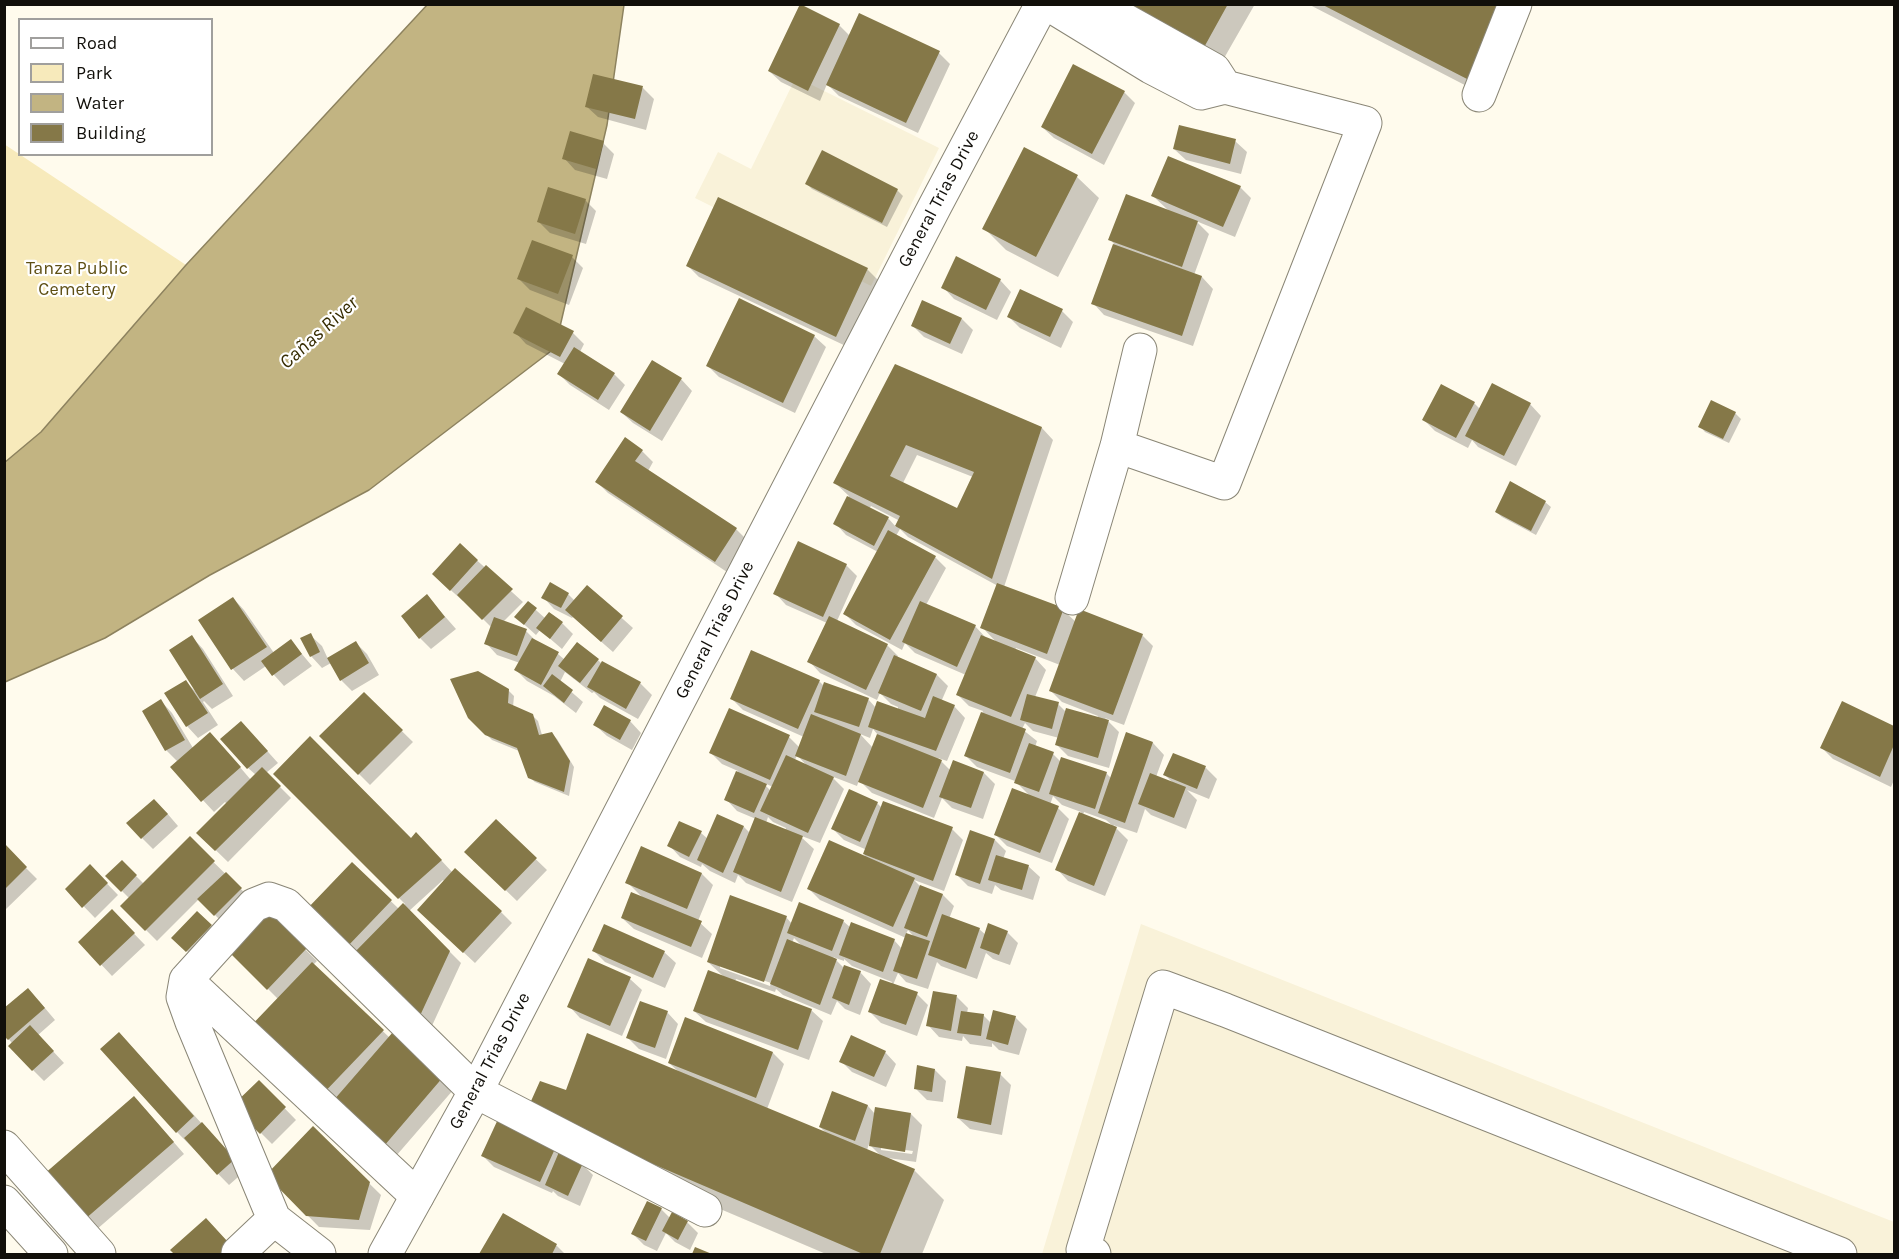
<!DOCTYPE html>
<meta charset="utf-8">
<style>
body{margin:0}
#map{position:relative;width:1899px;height:1259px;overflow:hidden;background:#fffbed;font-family:Karla,sans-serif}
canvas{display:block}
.frame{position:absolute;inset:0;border:6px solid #110f0a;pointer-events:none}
.legend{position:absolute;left:18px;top:18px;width:195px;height:138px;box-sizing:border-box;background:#fff;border:2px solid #a09f9d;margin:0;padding:8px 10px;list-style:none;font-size:18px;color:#110f0a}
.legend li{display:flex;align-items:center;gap:12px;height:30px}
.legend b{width:30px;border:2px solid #a09f9d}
</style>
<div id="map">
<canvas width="1899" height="1259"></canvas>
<div class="frame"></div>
<ul class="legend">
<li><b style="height:8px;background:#fff"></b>Road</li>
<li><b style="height:16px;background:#f7eabb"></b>Park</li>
<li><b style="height:16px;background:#c2b482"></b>Water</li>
<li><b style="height:16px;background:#857848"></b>Building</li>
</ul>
</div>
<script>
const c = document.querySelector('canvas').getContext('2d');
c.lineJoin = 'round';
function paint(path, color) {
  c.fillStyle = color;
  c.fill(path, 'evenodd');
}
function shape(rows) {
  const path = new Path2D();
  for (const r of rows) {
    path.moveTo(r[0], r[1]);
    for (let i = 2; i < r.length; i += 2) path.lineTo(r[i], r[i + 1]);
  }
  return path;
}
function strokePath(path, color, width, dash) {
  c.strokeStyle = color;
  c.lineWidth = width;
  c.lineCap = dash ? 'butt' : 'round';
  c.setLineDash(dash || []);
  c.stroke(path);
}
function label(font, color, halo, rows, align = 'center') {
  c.font = font + ' Karla,sans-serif';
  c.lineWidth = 4.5;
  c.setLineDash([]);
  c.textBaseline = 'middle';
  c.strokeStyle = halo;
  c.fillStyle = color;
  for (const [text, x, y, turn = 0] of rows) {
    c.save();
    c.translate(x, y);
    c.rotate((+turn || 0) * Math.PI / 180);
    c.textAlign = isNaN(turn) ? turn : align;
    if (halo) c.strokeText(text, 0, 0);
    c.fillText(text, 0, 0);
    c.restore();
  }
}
const built = shape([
 [796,77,939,148,871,286,695,198,718,152,751,169],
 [1141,924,1894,1222,1894,1254,1042,1254]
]);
const green = shape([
 [4,144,186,265,41,432,5,463]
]);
const water = shape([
 [427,5,624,5,607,125,555,348,369,490,210,575,105,638,5,682,4,463,41,432,186,265,427,5]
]);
const shadow = shape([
 [1123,4,1255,4,1219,67],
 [1308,4,1521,4,1486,96],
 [839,25,850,36,939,53,950,64,918,133,839,96,827,84,820,101,781,82,769,71],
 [643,88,654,99,646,130,598,117,586,106],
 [1124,92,1135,103,1104,165,1054,138,1042,127],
 [1235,141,1247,152,1241,174,1186,160,1174,149],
 [603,143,614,154,607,179,575,170,564,158],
 [1025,149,1077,177,1099,198,1058,277,1006,250,984,228],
 [823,152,897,190,903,196,887,227,812,189,807,184],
 [1240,187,1251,198,1235,237,1196,221,1209,234,1194,275,1202,277,1213,289,1193,346,1104,315,1093,303,1114,244,1110,239,1169,211,1153,196],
 [585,200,596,211,586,244,550,233,539,222],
 [572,257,583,268,569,305,530,290,518,278],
 [688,266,867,269,878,280,848,347,699,277],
 [1000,280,1011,292,997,320,954,299,943,287],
 [1062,311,1073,322,1061,348,1020,328,1008,316],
 [962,319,973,330,962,354,924,337,912,325],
 [515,332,573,333,584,344,580,352,614,374,625,385,609,410,570,385,559,374,565,364,526,344],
 [814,336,826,347,795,413,719,377,708,366],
 [896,366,1042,428,1053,440,1004,587,1063,610,1076,622,1142,635,1153,646,1124,725,1105,718,1119,732,1109,768,1068,756,1057,745,1059,738,1033,731,1025,723,1022,729,1037,741,1035,747,1053,754,1061,762,1106,773,1111,778,1127,734,1153,743,1164,755,1156,777,1175,785,1165,775,1173,755,1206,768,1217,779,1209,799,1187,790,1197,800,1186,829,1151,815,1145,809,1137,833,1113,825,1128,840,1105,896,1068,881,1057,869,1081,812,1062,805,1053,796,1050,805,1058,808,1069,819,1052,863,1007,846,995,834,1031,797,1015,781,977,767,966,756,983,711,969,706,958,695,966,675,915,653,905,643,902,650,856,625,845,614,878,552,846,535,835,523,849,496,834,482],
 [917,455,973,477,958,510,903,483],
 [871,506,900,521,896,527,888,518,869,509],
 [900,529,908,537,998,586,982,627,997,643,986,638,975,626,926,605,946,568,935,557,896,536],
 [1016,648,1060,665,1051,691,1062,702,1098,716,1097,718,1066,712,1058,704,1035,697,1046,670,1035,658,1015,650],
 [1084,812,1106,820,1114,827,1083,815],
 [681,379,692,391,662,441,633,423,621,412],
 [1474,403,1480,409,1530,404,1541,416,1516,466,1478,447,1472,440,1468,448,1435,431,1424,420],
 [1735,413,1741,419,1729,443,1705,432,1700,426],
 [642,451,653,462,648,471,736,529,747,540,727,572,608,493,597,482],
 [1545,502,1551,507,1536,535,1502,517,1496,512],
 [460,545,523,602,503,622,526,631,537,642,558,654,565,660,598,660,602,664,603,663,640,683,652,695,638,719,600,698,594,692,592,693,565,672,560,682,583,702,576,713,554,696,527,681,516,670,520,663,497,655,486,643,492,628,464,600,463,601,445,585],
 [846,565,857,576,837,621,885,643,898,656,897,658,937,675,948,686,941,702,954,706,965,718,947,761,938,758,951,771,984,773,995,784,983,819,952,808,942,798,934,818,872,793,859,780,857,786,831,776,844,789,820,843,799,835,814,849,792,902,746,883,738,875,735,883,710,871,702,864,701,867,680,857,669,845,701,833,708,839,744,827,750,833,756,819,737,811,726,799,738,771,722,764,711,753,789,737,800,748,804,737,743,710,732,699,819,681,825,687,868,699,876,708,898,709,898,707,891,704,880,693,877,700,820,673,809,661,827,623,786,605,775,593],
 [873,729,878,735,873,748,860,734,870,738],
 [797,755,807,766,795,760],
 [762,782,773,787,771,791],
 [768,817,773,822,786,828,785,831,766,823],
 [587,587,633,628,613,652,573,617,572,618,554,609,543,597,568,594,575,601],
 [427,596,456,629,431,649,420,638],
 [233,598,244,610,274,653,291,641,312,666,284,686,266,666,244,681,233,669,200,621],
 [528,603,546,619,562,623,573,634,562,649,540,630,536,635,516,617],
 [310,635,322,646,328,659,356,643,367,654,379,675,352,691,341,680,331,663,322,668,311,656],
 [192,637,203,649,233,696,212,709,204,701,203,702,218,725,198,738,187,726,186,682,195,691,196,690],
 [508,690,514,696,513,707,532,715,538,721,542,735,551,733,557,739,574,767,569,796,535,782,529,777,519,751,492,740,469,717],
 [364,694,413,742,370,785,321,736],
 [161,701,172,713,193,748,221,745,251,780,256,775,248,768,252,734,278,763,266,773,291,798,228,862,198,833,227,804,225,802,214,812,172,767,178,762,166,750],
 [1843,703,1894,728,1894,780,1891,787,1833,759,1822,748],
 [630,721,641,733,632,750,607,736,595,725],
 [275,774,411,840,427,845,453,873,501,912,512,923,475,963,430,921,445,882,443,880,409,911,461,963,430,1030,308,910,352,864,399,909,405,904],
 [877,803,882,808,952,829,963,840,944,891,914,880,922,888,943,895,954,906,949,919,979,929,986,935,1007,932,1018,943,1010,965,993,959,986,953,977,979,941,966,937,962,928,989,906,982,898,973,893,985,917,994,928,1005,917,1036,881,1023,870,1012,892,982,852,966,844,959,844,961,833,957,844,968,860,972,871,984,860,1015,845,1009,837,1001,831,1015,783,995,776,989,775,992,736,979,735,982,811,1010,823,1021,809,1060,706,1022,694,1011,724,977,708,962,786,917,792,924,843,921,851,928,894,940,902,949,906,938,820,900,809,889,864,857,867,850,844,840,833,829],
 [908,930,915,938,906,934],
 [794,938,803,947,792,943],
 [720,965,771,983,770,986,720,968],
 [166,812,178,826,153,849,142,838],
 [496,821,547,870,517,901,466,852],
 [190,839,252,900,226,926,199,899,157,941,122,906,129,898,107,876,122,862,144,884],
 [995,840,1006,851,1003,859,1028,866,1040,877,1033,900,1001,890,995,885,992,894,968,886,957,875],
 [4,846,37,879,4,911],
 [642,848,702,874,713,885,698,921,712,934,702,958,634,929,622,918,643,898,627,882],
 [90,866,118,895,95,918,67,889],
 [263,908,317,961,313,965,390,1038,454,1089,396,1156,329,1110,278,999,226,947],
 [112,911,145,945,112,976,80,942],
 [210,926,222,937,198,962,174,938],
 [594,951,664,952,676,963,665,988,605,962],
 [630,979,642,990,622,1036,580,1018,569,1006],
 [957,997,968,1008,967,1013,983,1015,991,1023,1015,1017,1027,1029,1019,1055,999,1050,992,1043,992,1047,970,1044,963,1036,962,1041,939,1037,928,1025],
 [39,1001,55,1020,38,1035,64,1063,44,1081,33,1070,4,1033],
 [667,1012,678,1024,666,1059,639,1049,628,1038],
 [130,1045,245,1171,229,1185,177,1132],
 [885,1052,896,1064,886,1087,852,1072,841,1061],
 [773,1053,784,1064,767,1109,827,1134,820,1127,833,1093,868,1106,875,1114,911,1114,922,1125,916,1162,888,1158,914,1170,944,1200,922,1254,826,1254,558,1140,567,1091,680,1073,669,1063],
 [869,1144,881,1156,867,1150],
 [881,1147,913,1151,912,1154,881,1150],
 [935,1070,946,1081,943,1102,927,1100,915,1088],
 [1000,1074,1011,1085,1002,1135,970,1129,958,1118],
 [259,1082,296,1120,272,1144,234,1106],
 [145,1109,184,1154,96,1230,85,1219],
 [500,1119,582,1164,593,1175,580,1206,558,1196,553,1191,552,1193,494,1167,483,1156],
 [313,1128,381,1195,370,1230,319,1227,268,1175],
 [661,1209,670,1218,687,1222,698,1233,690,1250,675,1242,666,1233,657,1251,644,1245,633,1234],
 [504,1215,557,1246,565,1254,480,1254],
 [173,1250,237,1254,176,1254]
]);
const building = shape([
 [800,4,840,24,808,91,768,71],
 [1122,4,1228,4,1202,51],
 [1321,4,1498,4,1469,80],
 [859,13,940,51,906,123,826,85],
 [1073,64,1125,91,1092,154,1041,127],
 [593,74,643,86,635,119,585,107],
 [1179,125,1236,139,1230,164,1173,149],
 [570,131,604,141,596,169,562,159],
 [1024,147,1078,175,1036,257,982,229],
 [822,150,898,189,882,223,805,184],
 [1168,156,1241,186,1223,227,1151,196],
 [548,187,586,199,575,234,537,222],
 [1126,194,1198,221,1182,267,1108,240],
 [718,197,868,268,836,337,686,266],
 [532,240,573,255,558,294,517,279],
 [1113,244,1202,276,1182,336,1091,304],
 [956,256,1001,279,986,310,941,288],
 [1020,289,1063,309,1050,337,1007,317],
 [739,298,815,335,783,403,706,366],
 [922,300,962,318,950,344,911,326],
 [526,307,574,331,560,357,513,333],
 [574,347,615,373,598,400,557,374],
 [652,360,682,378,650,431,620,412],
 [895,364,1042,427,992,579,895,526,900,516,833,483],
 [906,445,974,472,957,508,890,476],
 [1492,383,1531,403,1504,456,1465,436],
 [1441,384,1475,402,1456,438,1422,420],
 [1711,400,1736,412,1723,439,1698,427],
 [625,437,643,450,635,461,737,528,715,562,595,482],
 [1510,481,1546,501,1531,531,1495,512],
 [847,496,889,517,874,546,833,524],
 [888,530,936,556,890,640,843,614],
 [798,541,847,564,823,617,773,594],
 [460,543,478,560,450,591,432,574],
 [486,565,513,589,482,620,457,595],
 [550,582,569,593,561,608,541,598],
 [997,583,1064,608,1047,654,980,628],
 [587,585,623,616,601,642,565,610],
 [427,594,445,617,419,639,401,616],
 [233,597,267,647,231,670,198,620],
 [528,601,537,608,524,625,514,617],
 [920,601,976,625,957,667,902,642],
 [1079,609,1143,634,1113,715,1049,691],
 [549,612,563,622,550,639,536,628],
 [829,616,888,644,866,690,807,662],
 [494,617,527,629,517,656,484,644],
 [311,633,320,652,310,657,300,638],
 [192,635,223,684,200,699,169,650],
 [981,635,1036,657,1011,717,956,695],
 [532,638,559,652,541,685,514,670],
 [291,639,302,654,272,676,261,661],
 [356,641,369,663,340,681,327,658],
 [577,642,599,659,580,683,558,666],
 [751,650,820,680,798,729,730,699],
 [894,655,937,674,921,711,878,693],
 [602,661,641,682,626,709,587,687],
 [478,671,509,689,508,703,533,714,539,735,552,732,570,761,564,792,528,778,517,748,485,735,468,718,450,679],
 [552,674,573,690,564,703,543,686],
 [186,680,208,713,186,727,164,693],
 [824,682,869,698,859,727,814,712],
 [364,692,403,730,358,775,319,736],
 [1027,694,1059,702,1052,729,1020,720],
 [933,696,955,705,936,751,868,727,877,701,925,718],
 [161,699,185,740,165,751,142,711],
 [1842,701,1894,726,1894,745,1880,777,1820,748],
 [604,705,631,720,620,740,593,725],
 [729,708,790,735,770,780,709,753],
 [1066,708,1109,720,1098,758,1055,745],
 [981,712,1026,729,1010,773,964,756],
 [811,714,861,734,846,776,795,756],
 [241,721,268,751,247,769,220,739],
 [210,732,241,767,201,802,170,767],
 [1126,732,1153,742,1125,823,1098,813],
 [877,734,942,760,923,808,858,782],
 [310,736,411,838,416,832,442,860,398,899,273,774],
 [1029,743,1054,752,1039,792,1014,783],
 [1173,753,1206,766,1197,789,1163,775],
 [786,755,834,777,808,833,760,811],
 [1061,757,1107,772,1095,809,1049,794],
 [953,760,984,772,971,808,939,797],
 [262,767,281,786,215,851,196,833],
 [736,771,767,784,754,813,724,800],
 [1150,773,1186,787,1174,818,1138,804],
 [1012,788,1059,806,1040,853,994,835],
 [849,789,878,802,860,842,831,829],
 [154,799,168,814,141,839,126,823],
 [883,801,953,827,933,881,863,854],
 [1079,812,1117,827,1094,886,1055,870],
 [717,814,744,826,723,873,697,860],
 [755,817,803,836,781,892,733,872],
 [496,819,537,858,505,891,464,852],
 [679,821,702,831,689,857,667,846],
 [970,830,995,839,980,884,955,875],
 [190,836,215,861,145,931,120,906],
 [829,840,915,878,893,927,807,889],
 [5,844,27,867,5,889],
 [641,846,702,873,687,909,625,883],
 [996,855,1029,865,1022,890,988,880],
 [122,860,137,875,121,892,105,876],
 [352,862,392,900,346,948,306,910],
 [90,864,108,883,82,908,65,889],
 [455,868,502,911,463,953,417,910],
 [226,872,242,888,214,916,197,899],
 [920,885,943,894,927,937,904,928],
 [631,892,702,921,691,947,621,918],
 [730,895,787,916,764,982,707,962],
 [799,902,844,920,832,951,787,933],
 [403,903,450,951,418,1020,351,956],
 [263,906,307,948,267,990,224,947],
 [112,909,135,933,100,966,78,942],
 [197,911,212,925,186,952,171,938],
 [942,914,980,928,966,969,928,955],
 [851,922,895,939,883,972,839,955],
 [988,923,1008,931,999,955,980,948],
 [604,924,665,951,653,978,592,951],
 [906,933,930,941,917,979,893,971],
 [787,939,837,959,820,1005,770,984],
 [588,958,631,977,610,1026,567,1007],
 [312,962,384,1030,317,1100,245,1032],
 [844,965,861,971,849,1005,832,998],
 [708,970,812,1009,798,1050,693,1011],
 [880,979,918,992,906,1025,868,1012],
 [28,988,45,1008,8,1040,4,1036,4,1008],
 [933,991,957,995,951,1031,926,1026],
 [640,1001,668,1011,655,1048,626,1038],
 [993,1010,1016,1016,1008,1045,986,1039],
 [961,1011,984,1014,981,1036,957,1033],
 [685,1017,773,1052,756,1098,668,1063],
 [30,1025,54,1051,32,1071,8,1046],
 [119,1032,194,1116,176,1133,100,1049],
 [393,1032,444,1076,384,1146,333,1101],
 [587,1033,915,1169,880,1254,863,1254,527,1110,540,1081,566,1090],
 [851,1035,886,1051,874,1077,839,1062],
 [917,1065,935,1069,932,1092,914,1089],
 [966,1066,1001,1072,991,1125,957,1118],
 [259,1080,286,1107,260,1134,232,1106],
 [832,1091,868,1105,855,1141,819,1127],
 [134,1096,174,1142,84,1220,43,1175],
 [875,1107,911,1113,905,1152,869,1146],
 [499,1117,558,1142,540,1182,481,1156],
 [202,1122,235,1159,217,1175,184,1138],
 [313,1126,370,1182,359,1220,306,1216,266,1175],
 [559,1152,583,1163,568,1196,545,1185],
 [647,1201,662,1208,646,1241,631,1234],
 [672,1212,688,1221,678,1240,662,1231],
 [503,1213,557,1244,552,1254,479,1254],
 [206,1218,239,1254,174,1254,170,1250],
 [695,1247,712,1254,692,1254]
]);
const minor = shape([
 [1048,4,1151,67,1201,93,1225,87,1365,123,1224,483,1117,446],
 [1096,4,1214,70,1225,87],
 [1479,95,1515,4],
 [1072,598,1117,446,1140,350],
 [186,980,183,997,192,1022,274,1219,319,1254],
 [417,1196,186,980,254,905,269,899,286,905,475,1091,705,1210],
 [238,1253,274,1219],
 [1094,1254,1083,1250,1163,987,1225,1010,1840,1254]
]);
const major = shape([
 [4,1147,99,1254],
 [4,1202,51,1254],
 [385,1254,485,1074,935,206,1042,4]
]);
const streetNames = [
 ["General Trias Drive",939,199,-62],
 ["General Trias Drive",715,630,-63],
 ["General Trias Drive",490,1061,-62]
];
const parkNames = [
 ["Tanza Public",77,269],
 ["Cemetery",77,290]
];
const waterNames = [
 ["Cañas River",319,333,-42]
];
paint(built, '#f9f2d9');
paint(green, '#f7eabb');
paint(water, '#c2b482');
strokePath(water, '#8d825e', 1.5);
paint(shadow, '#0003');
paint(building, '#857848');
strokePath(minor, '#8a8676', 35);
strokePath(major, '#8a8676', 35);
strokePath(minor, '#fff', 33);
strokePath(major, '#fff', 33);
label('18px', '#110f0a', '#fff', streetNames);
label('18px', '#5e4f14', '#fff', parkNames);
label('italic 20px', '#372d03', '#fff', waterNames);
</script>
